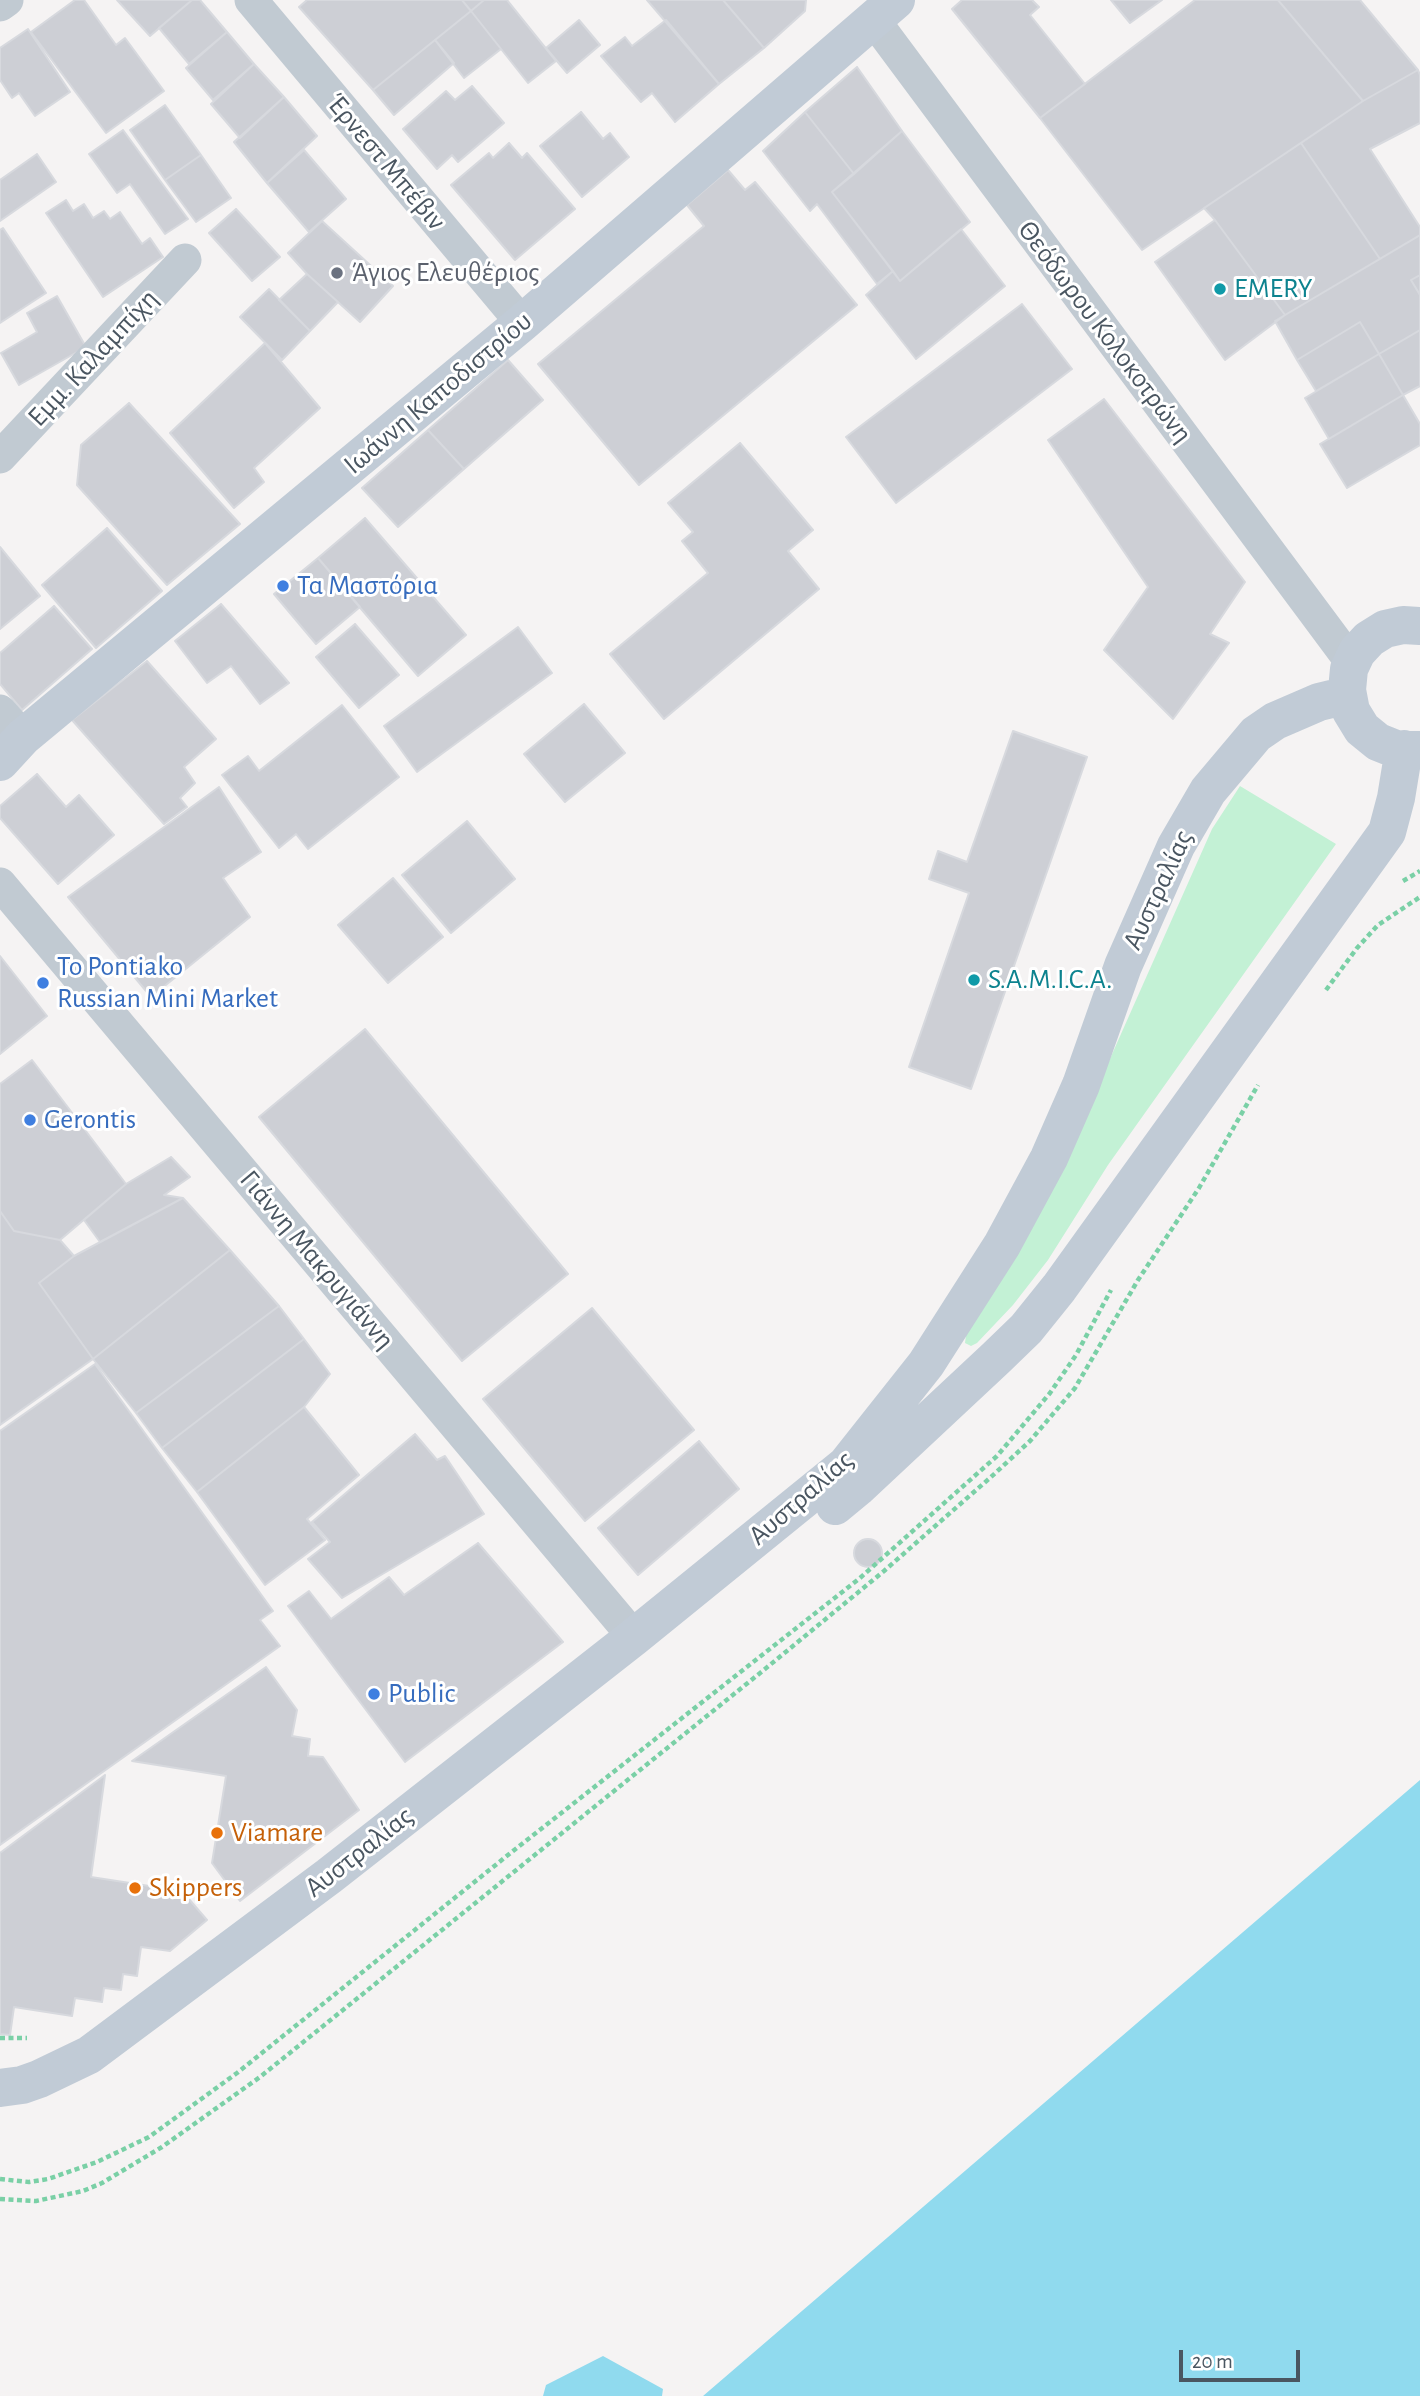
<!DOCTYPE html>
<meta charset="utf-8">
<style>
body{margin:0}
#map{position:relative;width:1420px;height:2396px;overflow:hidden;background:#f5f3f3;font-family:"Alegreya Sans",sans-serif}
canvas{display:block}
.scale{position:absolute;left:1179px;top:2350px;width:121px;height:32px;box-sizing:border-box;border:4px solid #4a5661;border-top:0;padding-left:9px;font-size:21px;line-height:24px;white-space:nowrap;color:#4a5661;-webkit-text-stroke:5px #fff;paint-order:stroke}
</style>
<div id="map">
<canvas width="1420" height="2396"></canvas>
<div class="scale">20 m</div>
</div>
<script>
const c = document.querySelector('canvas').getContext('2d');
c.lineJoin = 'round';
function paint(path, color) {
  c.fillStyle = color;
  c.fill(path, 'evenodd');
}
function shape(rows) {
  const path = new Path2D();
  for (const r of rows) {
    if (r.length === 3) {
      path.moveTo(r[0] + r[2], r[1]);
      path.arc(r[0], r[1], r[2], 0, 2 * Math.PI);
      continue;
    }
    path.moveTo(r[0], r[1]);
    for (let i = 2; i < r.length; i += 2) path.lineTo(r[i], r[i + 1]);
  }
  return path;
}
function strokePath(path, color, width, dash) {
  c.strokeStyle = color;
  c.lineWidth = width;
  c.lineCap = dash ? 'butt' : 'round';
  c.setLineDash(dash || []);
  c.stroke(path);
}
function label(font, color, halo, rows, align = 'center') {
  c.font = font + ' "Alegreya Sans",sans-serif';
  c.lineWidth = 6;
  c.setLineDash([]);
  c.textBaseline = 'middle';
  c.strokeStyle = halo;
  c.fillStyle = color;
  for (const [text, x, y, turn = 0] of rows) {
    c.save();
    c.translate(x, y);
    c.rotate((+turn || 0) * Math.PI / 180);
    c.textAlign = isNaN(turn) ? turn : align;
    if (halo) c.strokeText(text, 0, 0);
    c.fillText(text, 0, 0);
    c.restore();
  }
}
const green = shape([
 [1240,786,1336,844,1108,1165,1048,1260,1013,1305,977,1343,971,1346,965,1343,966,1335,1073,1142,1212,829]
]);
const water = shape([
 [1420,1780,1420,2396,703,2396],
 [603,2356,663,2389,662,2396,543,2396,546,2385]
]);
const building = shape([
 [75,0,84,0,116,45,125,38,164,91,106,133,31,32,75,0],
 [117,0,192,0,150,36,117,0],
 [192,0,200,0,227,32,189,64,159,28,192,0],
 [307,0,462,0,471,11,373,90,299,7,307,0],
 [462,0,484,0,471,11,462,0],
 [484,0,507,0,556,61,528,83,471,11,484,0],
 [647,0,723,0,764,48,719,84,647,0],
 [723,0,806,0,805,11,764,48,723,0],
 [962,0,1032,0,1039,7,1030,15,1085,84,1040,118,952,9,962,0],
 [1111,0,1162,0,1130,23,1111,0],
 [1195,0,1278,0,1363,101,1142,250,1040,118,1195,0],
 [1278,0,1360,0,1418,70,1363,101,1278,0],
 [471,11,501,49,464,78,435,40,471,11],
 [579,20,600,45,567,73,546,48,579,20],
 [666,20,719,84,675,122,652,93,641,102,601,56,625,37,632,46,666,20],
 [28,29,70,92,35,116,19,93,12,98,0,80,0,48,28,29],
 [227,32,254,64,213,100,186,68,227,32],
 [435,40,454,63,394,115,373,90,435,40],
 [254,64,284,97,240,138,211,104,254,64],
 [857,67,902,131,854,174,805,112,857,67],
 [1418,70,1420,75,1420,123,1370,149,1420,227,1420,235,1380,259,1301,143,1363,101,1418,70],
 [472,86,504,123,458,162,452,155,437,169,403,129,446,91,455,100,472,86],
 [284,97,317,136,267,183,234,142,284,97],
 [165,105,201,155,165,180,130,130,165,105],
 [581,112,603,139,610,133,629,157,582,197,540,146,581,112],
 [805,112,854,174,832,192,893,271,877,284,817,204,810,211,763,151,805,112],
 [123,130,188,219,165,234,130,184,117,193,89,154,123,130],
 [902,131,970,222,900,281,832,192,902,131],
 [509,143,522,158,527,153,575,209,515,260,451,185,489,153,493,158,509,143],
 [1301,143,1380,259,1285,315,1215,220,1204,208,1301,143],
 [304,150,346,199,309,232,267,183,304,150],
 [37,154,56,182,0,221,0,180,37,154],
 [201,155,231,198,196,222,165,180,201,155],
 [728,170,745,190,755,182,857,305,639,485,538,364,704,226,687,205,728,170],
 [66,200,73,211,84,204,93,218,104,211,110,219,120,212,142,244,150,238,163,257,103,297,46,213,66,200],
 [236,209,280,257,252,281,209,233,236,209],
 [1215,220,1285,315,1225,360,1155,262,1215,220],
 [322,221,393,286,360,322,307,274,288,253,322,221],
 [3,228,46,293,0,323,0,230,3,228],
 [961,229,1005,286,916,359,866,295,893,271,900,281,961,229],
 [1420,235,1420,275,1411,280,1420,295,1420,330,1379,354,1360,322,1297,360,1275,321,1420,235],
 [307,274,338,302,310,331,279,300,307,274],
 [1420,275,1420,295,1411,280,1420,275],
 [269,289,310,331,282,360,240,317,269,289],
 [57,296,86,347,19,385,1,353,37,332,27,313,57,296],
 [1022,304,1072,369,896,503,846,437,1022,304],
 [1360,322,1379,354,1316,391,1297,360,1360,322],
 [1420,330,1420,386,1403,395,1379,354,1420,330],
 [265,343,320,408,254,468,264,482,234,508,170,433,265,343],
 [1379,354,1403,395,1329,439,1305,398,1379,354],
 [508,360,543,400,464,469,428,430,508,360],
 [1403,395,1420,424,1420,445,1347,488,1320,444,1403,395],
 [1104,399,1245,582,1210,634,1229,643,1173,719,1104,650,1148,587,1048,440,1104,399],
 [129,403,240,524,167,585,77,485,81,445,129,403],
 [428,430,464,469,398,527,362,488,428,430],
 [740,443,813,530,788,551,819,589,664,719,610,654,708,573,682,541,693,532,668,503,740,443],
 [365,518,466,635,418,676,318,558,365,518],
 [107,528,162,591,96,648,42,585,107,528],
 [0,547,40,596,0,629,0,547],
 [318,558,360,607,316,644,274,594,318,558],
 [221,604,289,683,260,704,231,666,207,683,175,641,221,604],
 [54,606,92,649,22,710,0,684,0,653,54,606],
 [355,624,399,675,359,708,316,657,355,624],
 [518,627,552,673,417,772,384,726,518,627],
 [147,661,216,739,184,767,195,783,180,798,187,807,164,824,72,720,147,661],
 [584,704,625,753,565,802,524,754,584,704],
 [342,705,399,777,308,849,296,834,279,848,222,775,248,756,259,771,342,705],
 [1013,731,1087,757,971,1089,909,1067,969,893,929,879,938,851,967,862,1013,731],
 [37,774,66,807,79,795,114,835,58,884,0,818,0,806,37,774],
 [219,787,261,852,223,878,250,917,151,997,68,897,219,787],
 [467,821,515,879,451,933,402,875,467,821],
 [393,878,443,937,388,983,338,925,393,878],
 [0,956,47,1016,0,1054,0,956],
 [365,1029,568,1274,462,1361,259,1117,365,1029],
 [32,1060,126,1184,60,1240,14,1231,0,1211,0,1084,32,1060],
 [171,1157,190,1177,164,1195,183,1198,100,1242,84,1220,126,1184,171,1157],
 [183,1198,230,1250,93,1359,39,1283,74,1256,183,1198],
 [0,1211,14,1231,60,1240,74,1256,39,1283,93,1359,0,1425,0,1211],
 [230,1250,279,1306,136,1413,93,1359,230,1250],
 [279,1306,304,1339,162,1448,136,1413,279,1306],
 [592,1308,694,1430,585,1521,483,1399,592,1308],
 [304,1339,330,1374,304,1407,197,1492,162,1448,304,1339],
 [95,1364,273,1611,260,1620,280,1646,0,1845,0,1431,95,1364],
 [304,1407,359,1475,307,1519,325,1540,265,1585,197,1492,304,1407],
 [415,1434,437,1460,445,1456,484,1514,342,1598,308,1559,330,1542,312,1522,415,1434],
 [699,1441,739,1489,638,1575,598,1528,699,1441],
 [868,1553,14],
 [478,1543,563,1642,405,1762,288,1606,309,1591,331,1619,389,1577,404,1595,478,1543],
 [266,1667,297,1710,292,1736,310,1739,308,1756,323,1757,359,1810,240,1901,212,1863,226,1776,132,1761,266,1667],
 [105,1775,91,1877,182,1891,207,1920,170,1951,141,1947,137,1976,123,1974,121,1990,104,1988,102,2002,75,1998,72,2016,14,2007,10,2035,0,2034,0,1853,105,1775]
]);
const path = shape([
 [1403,881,1420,871],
 [1326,990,1357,948,1378,925,1420,897],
 [0,2038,27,2038],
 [0,2179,29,2182,48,2179,97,2162,149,2137,237,2073,513,1851,860,1578,997,1456,1050,1393,1076,1355,1111,1290],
 [0,2199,36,2201,83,2191,102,2183,162,2147,260,2077,765,1669,884,1571,991,1477,1030,1441,1075,1388,1138,1280,1199,1188,1258,1085]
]);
const street = shape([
 [251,0,522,323],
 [0,5,7,0],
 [873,19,1352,663],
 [0,457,185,260],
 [0,711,23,737],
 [0,884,634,1637]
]);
const secondary = shape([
 [1420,626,1403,625,1385,629,1369,639,1357,652,1349,669,1347,690,1351,711,1362,729,1378,742,1398,750,1420,750],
 [0,762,23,737,522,323,896,0],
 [835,1506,858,1487,996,1358,1026,1329,1059,1288,1387,832,1396,798,1404,749],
 [0,2088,22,2085,39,2079,89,2055,329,1876,634,1637,846,1465,926,1364,1002,1245,1049,1158,1081,1085,1123,966,1176,846,1208,791,1256,734,1275,721,1319,702,1348,695]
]);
const markers = [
 [337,273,7,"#6b7280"],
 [1220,289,7,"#0f9aa8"],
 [283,586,7,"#3f7fe0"],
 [974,980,7,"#0f9aa8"],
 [43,983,7,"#3f7fe0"],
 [30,1120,7,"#3f7fe0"],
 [374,1694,7,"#3f7fe0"],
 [217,1833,7,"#e8710a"],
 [135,1888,7,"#e8710a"]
];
const streetNames = [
 ["Έρνεστ Μπέβιν",386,162,50],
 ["Θεόδωρου Κολοκοτρώνη",1105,332,53],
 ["Εμμ. Καλαμπίχη",93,358,-47],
 ["Ιωάννη Καποδιστρίου",438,393,-40],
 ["Αυστραλίας",1158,890,-65],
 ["Γιάννη Μακρυγιάννη",317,1260,50],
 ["Αυστραλίας",801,1498,-41],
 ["Αυστραλίας",359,1852,-38]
];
const worshipNames = [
 ["Άγιος Ελευθέριος",351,273]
];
const cultureNames = [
 ["EMERY",1234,289],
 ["S.A.M.I.C.A.",988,980]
];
const shopNames = [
 ["Τα Μαστόρια",297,586],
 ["To Pontiako",57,967],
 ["Russian Mini Market",57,999],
 ["Gerontis",44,1120],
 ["Public",388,1694]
];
const foodNames = [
 ["Viamare",231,1833],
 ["Skippers",149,1888]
];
paint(green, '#c3f1d5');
paint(water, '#90daee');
paint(building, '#cdcfd5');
strokePath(building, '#d7d9de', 2);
strokePath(path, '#7ad0a6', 4.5, [5, 3.5]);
strokePath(street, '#c1cad2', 33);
strokePath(secondary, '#c1cbd6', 38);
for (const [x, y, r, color] of markers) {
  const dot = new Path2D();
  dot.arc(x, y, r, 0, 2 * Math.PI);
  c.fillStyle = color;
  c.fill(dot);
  strokePath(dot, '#fff', 2.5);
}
label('28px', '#4a5661', '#fff', streetNames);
label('28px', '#5b616d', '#fff', worshipNames, 'left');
label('28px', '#0d838f', '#fff', cultureNames, 'left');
label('28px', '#366cbe', '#fff', shopNames, 'left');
label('28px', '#c56008', '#fff', foodNames, 'left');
</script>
